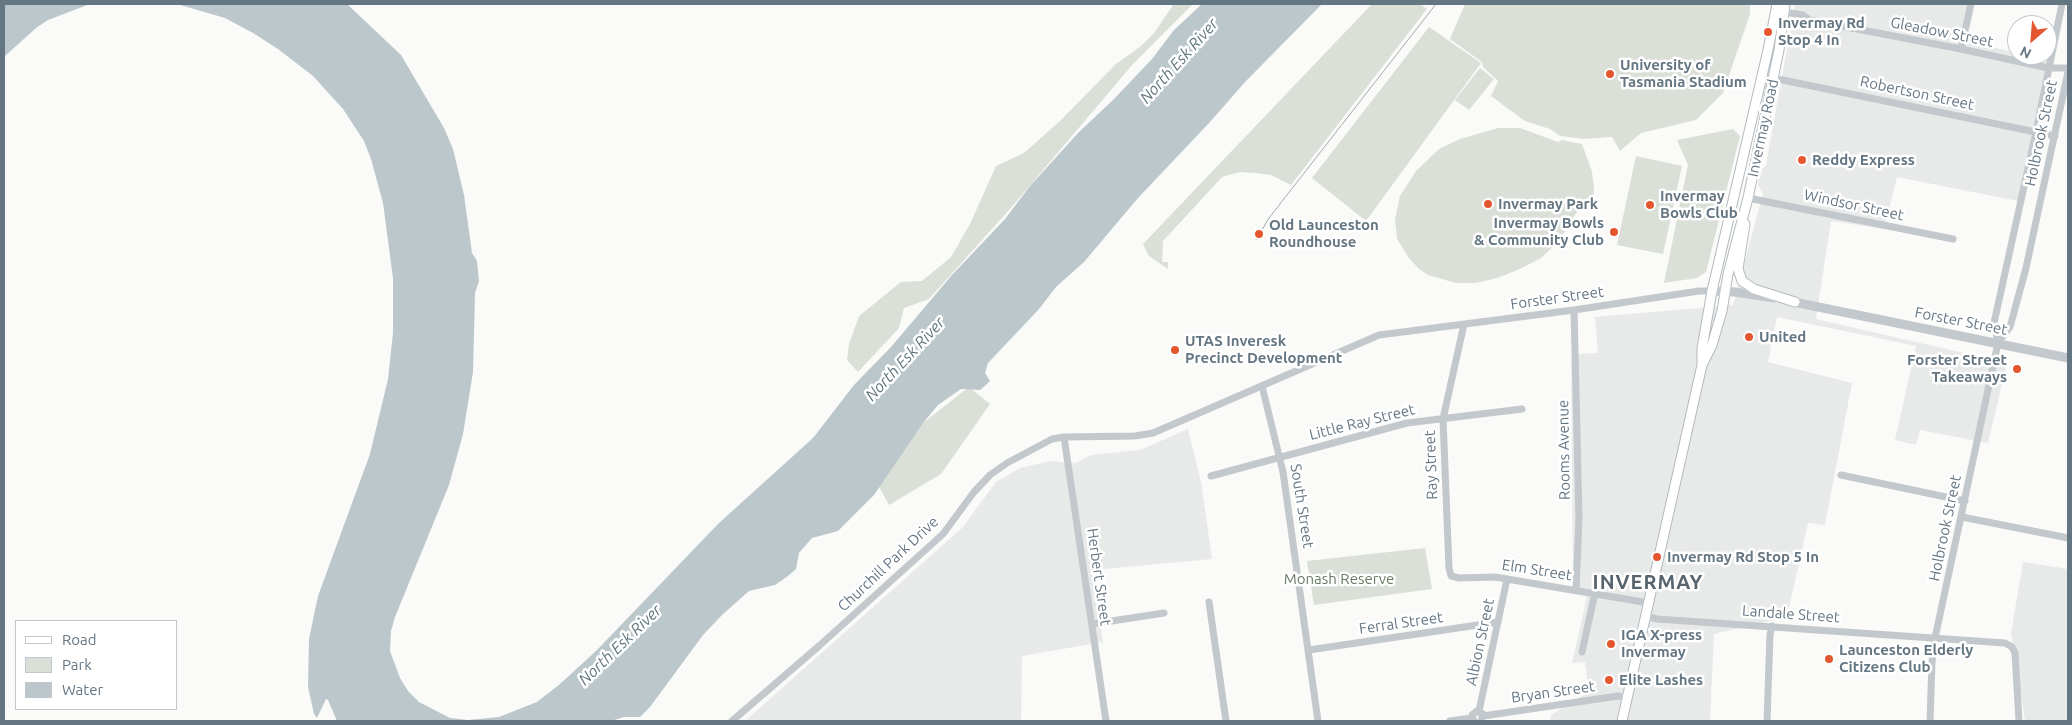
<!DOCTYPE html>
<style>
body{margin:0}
#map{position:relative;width:2072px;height:725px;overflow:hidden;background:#fafaf8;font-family:Ubuntu,sans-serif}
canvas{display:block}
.frame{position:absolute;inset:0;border:5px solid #657683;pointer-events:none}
.legend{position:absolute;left:15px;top:620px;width:162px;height:90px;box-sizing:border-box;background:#fff;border:1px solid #c1c8cd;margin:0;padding:6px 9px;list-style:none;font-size:15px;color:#657683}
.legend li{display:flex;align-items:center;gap:10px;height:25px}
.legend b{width:25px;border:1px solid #c1c8cd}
.north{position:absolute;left:2007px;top:15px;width:50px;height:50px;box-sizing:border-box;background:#fff;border:1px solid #c1c8cd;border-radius:50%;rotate:207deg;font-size:14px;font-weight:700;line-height:20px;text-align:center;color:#657683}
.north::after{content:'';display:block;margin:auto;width:18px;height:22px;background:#e4572e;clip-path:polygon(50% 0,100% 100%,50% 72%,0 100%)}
</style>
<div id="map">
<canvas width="2072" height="725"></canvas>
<div class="frame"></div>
<ul class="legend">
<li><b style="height:6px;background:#fff"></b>Road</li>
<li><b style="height:14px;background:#dadfd7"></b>Park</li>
<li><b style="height:14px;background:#bbc7cb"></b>Water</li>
</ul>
<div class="north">N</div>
</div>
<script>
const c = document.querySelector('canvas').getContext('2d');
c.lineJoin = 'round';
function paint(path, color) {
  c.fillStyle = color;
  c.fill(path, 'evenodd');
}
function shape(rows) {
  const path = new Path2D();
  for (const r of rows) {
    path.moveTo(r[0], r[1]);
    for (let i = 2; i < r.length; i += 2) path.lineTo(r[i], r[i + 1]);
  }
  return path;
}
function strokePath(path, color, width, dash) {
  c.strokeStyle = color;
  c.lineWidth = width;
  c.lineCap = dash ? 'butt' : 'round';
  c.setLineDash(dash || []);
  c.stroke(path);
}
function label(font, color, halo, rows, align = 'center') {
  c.font = font + ' Ubuntu,sans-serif';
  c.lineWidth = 5;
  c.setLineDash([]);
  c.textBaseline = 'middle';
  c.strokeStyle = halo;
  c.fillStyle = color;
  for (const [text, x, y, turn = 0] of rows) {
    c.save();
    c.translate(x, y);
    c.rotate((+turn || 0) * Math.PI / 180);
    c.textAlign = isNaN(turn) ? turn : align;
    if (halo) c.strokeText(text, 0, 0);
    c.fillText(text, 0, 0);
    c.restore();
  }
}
const built = shape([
 [1795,4,1970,4,1961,40,2017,53,2017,55,2028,55,2048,60,2018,201,1897,177,1884,229,1831,221,1816,319,2007,363,1988,443,1920,430,1916,445,1895,440,1916,346,1777,317,1768,362,1852,383,1825,525,1808,523,1787,617,1714,634,1710,721,1550,721,1551,715,1589,692,1585,662,1572,663,1587,597,1573,583,1571,363,1579,354,1598,353,1595,317,1733,305,1763,193,1758,185,1760,172,1766,165],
 [1188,429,1201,482,1212,559,1092,570,1103,642,1022,656,1021,721,745,721,962,528,996,482,1020,468,1049,461,1076,463,1091,455,1140,450],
 [2023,562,2068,569,2068,721,2025,721,2011,633]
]);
const green = shape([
 [1174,4,1193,4,1133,64,1010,209,929,299,904,308,899,328,858,372,847,360,849,344,859,316,901,282,922,281,951,257,970,224,996,166,1024,153,1060,121,1116,64,1141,46,1154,33],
 [1372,4,1420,4,1427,9,1291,185,1271,175,1255,173,1240,172,1222,177,1163,241,1162,262,1168,262,1168,269,1149,256,1143,244],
 [1465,4,1750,4,1750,14,1723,93,1696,120,1641,133,1620,151,1612,137,1584,139,1560,136,1550,129,1525,121,1491,96,1498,81,1483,67,1482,62,1450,39],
 [1429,27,1481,63,1366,221,1312,178],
 [1480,68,1494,79,1469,110,1455,100],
 [1498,128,1520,128,1558,142,1562,140,1582,144,1592,172,1594,189,1592,211,1578,210,1559,241,1541,258,1520,269,1497,278,1476,283,1456,283,1428,275,1419,269,1409,258,1397,239,1395,219,1400,196,1416,171,1439,149,1460,139],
 [1733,129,1740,136,1706,272,1697,278,1664,283,1688,165,1677,140],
 [1636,156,1682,166,1663,254,1617,245],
 [969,387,990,404,941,474,889,505,877,483,923,423],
 [1425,548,1432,589,1314,605,1307,561]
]);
const water = shape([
 [4,4,90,4,48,20,36,28,4,57],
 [177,4,347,4,401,55,444,128,453,149,464,195,472,253,477,261,479,281,475,293,473,372,463,434,449,485,395,617,391,631,390,651,400,678,408,691,419,702,450,718,468,720,499,717,537,702,560,684,596,651,719,523,813,438,854,385,891,347,952,275,1005,219,1030,186,1078,133,1113,100,1152,59,1174,30,1202,4,1322,4,1245,82,1210,122,1138,198,1084,262,1056,287,1039,309,988,363,985,373,990,381,988,383,980,390,961,389,938,405,923,423,874,495,838,531,812,538,799,553,796,569,788,576,775,585,749,591,722,615,703,635,650,707,640,717,624,717,611,721,337,721,328,700,326,699,317,718,314,714,308,687,309,639,318,596,370,454,388,379,393,333,393,278,383,203,371,159,364,141,343,109,313,76,278,49,253,33,225,18]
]);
const minor = shape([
 [1784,12,1803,15,1810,20,1961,49,2048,68,2068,68],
 [1782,30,1790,24,1802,24,1810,20],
 [1961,49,1971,4],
 [1773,78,2055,136],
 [1748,198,1953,239],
 [1574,310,1579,518,1576,590],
 [1464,324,1443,419,1449,568,1451,576,1459,578,1495,577,1649,603],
 [1998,343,2010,327,2026,268,2068,72],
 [1262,386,1283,472,1318,721],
 [1064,437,1106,721],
 [1841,475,1965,501],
 [1211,476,1407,423,1522,409],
 [1962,517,2068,538],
 [1209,602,1226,721],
 [1646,616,1657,619,2005,643,2012,647,2015,653,2019,721],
 [1092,624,1164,613],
 [1309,650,1498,622],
 [1582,652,1595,593],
 [1479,711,1507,579],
 [1483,716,1618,696,1627,698],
 [732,721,819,646,943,534,974,492,990,475,1007,463,1052,439,1064,437,1135,436,1153,433,1379,335,1574,310,1699,291,1712,291],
 [1450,721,1472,718],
 [1474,721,1472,715,1477,711,1483,714,1481,721],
 [1767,721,1770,635,1772,626],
 [1930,721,1932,662,1935,638,1998,343,1994,323,2036,132,2062,4]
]);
const tertiary = shape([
 [1712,291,1735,292,1774,298],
 [1789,301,2068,358]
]);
const secondary = shape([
 [1745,224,1738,269,1742,281,1754,289,1795,302],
 [1703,363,1712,345,1722,311,1728,274,1748,198,1779,50,1785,4],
 [1622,721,1702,365,1702,348,1712,291,1768,50,1777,4]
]);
const tram = shape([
 [1256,240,1269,218,1436,4]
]);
const markers = [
 [1768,32,5,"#e4572e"],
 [1610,74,5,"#e4572e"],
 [1802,160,5,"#e4572e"],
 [1488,204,5,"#e4572e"],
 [1650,205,5,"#e4572e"],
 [1614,232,5,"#e4572e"],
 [1259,234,5,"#e4572e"],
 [1749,337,5,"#e4572e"],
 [1175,350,5,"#e4572e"],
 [2017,369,5,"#e4572e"],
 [1657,557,5,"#e4572e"],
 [1611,644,5,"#e4572e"],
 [1829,659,5,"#e4572e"],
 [1609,680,5,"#e4572e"]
];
const poiNames = [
 ["Invermay Rd",1778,23],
 ["Stop 4 In",1778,40],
 ["University of",1620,65],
 ["Tasmania Stadium",1620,82],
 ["Reddy Express",1812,160],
 ["Invermay",1660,196],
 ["Bowls Club",1660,213],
 ["Invermay Park",1498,204],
 ["Invermay Bowls",1604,223,"right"],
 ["& Community Club",1604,240,"right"],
 ["Old Launceston",1269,225],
 ["Roundhouse",1269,242],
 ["United",1759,337],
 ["UTAS Inveresk",1185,341],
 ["Precinct Development",1185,358],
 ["Forster Street",2007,360,"right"],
 ["Takeaways",2007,377,"right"],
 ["Invermay Rd Stop 5 In",1667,557],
 ["IGA X-press",1621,635],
 ["Invermay",1621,652],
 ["Launceston Elderly",1839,650],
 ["Citizens Club",1839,667],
 ["Elite Lashes",1619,680]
];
const streetNames = [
 ["Gleadow Street",1942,32,11],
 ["Robertson Street",1917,93,12],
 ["Invermay Road",1763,128,-78],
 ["Holbrook Street",2041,133,-78],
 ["Windsor Street",1854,205,12],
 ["Forster Street",1557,298,-8],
 ["Forster Street",1961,321,11],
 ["Little Ray Street",1362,422,-14],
 ["Rooms Avenue",1564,450,-91],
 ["Ray Street",1431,465,-92],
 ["South Street",1302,506,81],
 ["Holbrook Street",1945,528,-78],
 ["Churchill Park Drive",888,564,-43],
 ["Elm Street",1537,570,9],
 ["Herbert Street",1099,577,82],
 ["Landale Street",1791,614,4],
 ["Ferral Street",1401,623,-8],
 ["Albion Street",1480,642,-78],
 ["Bryan Street",1553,692,-8]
];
const parkNames = [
 ["Monash Reserve",1339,579]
];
const waterNames = [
 ["North Esk River",1179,61,-48],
 ["North Esk River",905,359,-47],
 ["North Esk River",620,645,-44]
];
const districtNames = [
 ["INVERMAY",1648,582]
];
paint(built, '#e8e9e9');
paint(green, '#dadfd7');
paint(water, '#bbc7cb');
strokePath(secondary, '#b3babf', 11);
strokePath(minor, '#c3c8cc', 7);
strokePath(tertiary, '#c3c8cc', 9);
strokePath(secondary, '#fff', 9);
strokePath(tram, '#a2aab0', 1);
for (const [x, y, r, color] of markers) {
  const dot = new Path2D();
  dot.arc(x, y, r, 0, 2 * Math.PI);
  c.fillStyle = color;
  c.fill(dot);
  strokePath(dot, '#fff', 2);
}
label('bold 15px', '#657683', '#fff', poiNames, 'left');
label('15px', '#657683', '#fff', streetNames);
label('15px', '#687a64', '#fff', parkNames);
label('italic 16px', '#60757c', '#fff', waterNames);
c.letterSpacing = '1px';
label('bold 20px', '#57646e', '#fff', districtNames);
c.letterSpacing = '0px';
</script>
